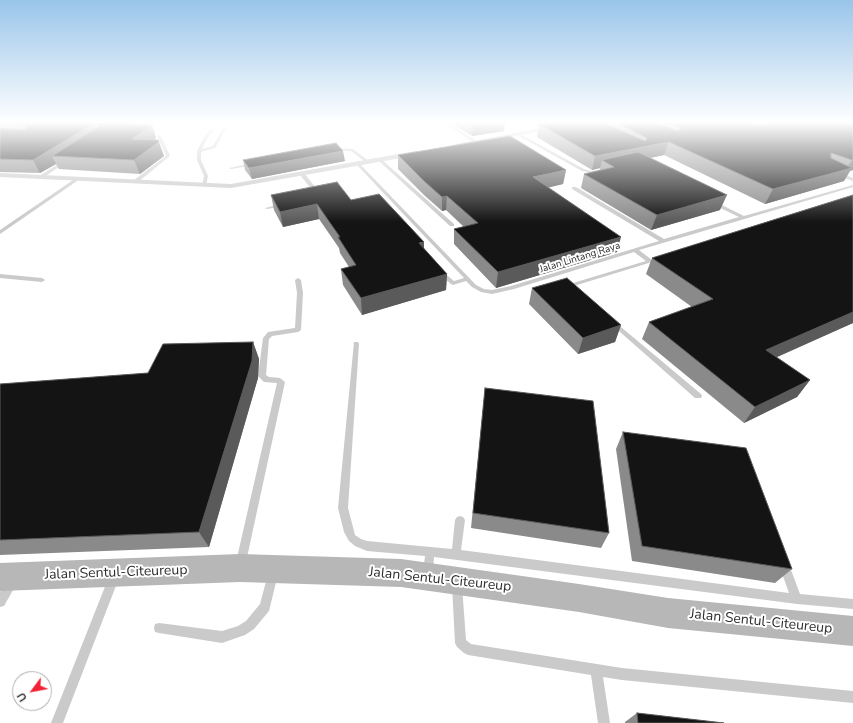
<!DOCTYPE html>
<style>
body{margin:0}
#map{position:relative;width:853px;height:723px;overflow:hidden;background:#fff;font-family:"Nunito Sans",sans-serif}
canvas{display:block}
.north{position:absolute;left:12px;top:671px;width:40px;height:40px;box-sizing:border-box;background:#fff;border:1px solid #ababab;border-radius:50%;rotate:238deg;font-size:11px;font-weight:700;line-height:16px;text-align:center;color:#2d2d2d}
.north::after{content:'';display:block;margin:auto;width:14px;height:18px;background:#f02335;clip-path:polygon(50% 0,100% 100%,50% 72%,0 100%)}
</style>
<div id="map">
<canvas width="853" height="723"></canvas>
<div class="north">U</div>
</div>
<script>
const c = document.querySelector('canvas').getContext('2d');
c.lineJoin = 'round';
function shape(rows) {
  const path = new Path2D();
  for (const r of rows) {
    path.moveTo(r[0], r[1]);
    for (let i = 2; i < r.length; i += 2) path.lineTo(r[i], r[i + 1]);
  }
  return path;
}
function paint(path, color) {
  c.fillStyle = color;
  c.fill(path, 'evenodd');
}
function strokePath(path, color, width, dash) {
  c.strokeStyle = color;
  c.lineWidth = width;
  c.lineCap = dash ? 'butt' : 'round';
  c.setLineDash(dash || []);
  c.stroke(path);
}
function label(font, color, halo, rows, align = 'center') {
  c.font = font + ' "Nunito Sans",sans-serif';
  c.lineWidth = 4;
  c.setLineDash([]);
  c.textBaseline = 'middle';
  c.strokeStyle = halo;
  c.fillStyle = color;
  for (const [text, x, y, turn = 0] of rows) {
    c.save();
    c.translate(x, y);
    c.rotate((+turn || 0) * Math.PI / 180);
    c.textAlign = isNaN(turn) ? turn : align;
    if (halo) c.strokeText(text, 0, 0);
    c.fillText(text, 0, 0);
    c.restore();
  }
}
const lane = shape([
 [441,121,445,121,478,142,475,143,441,121],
 [531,121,535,121,549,128,546,129,531,121],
 [223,128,226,129,215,148,201,152,201,160,208,176,206,185,202,186,204,176,197,160,197,151,204,137,211,129,214,130,208,137,202,149,213,146,223,128],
 [518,133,584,169,591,171,600,170,602,171,591,173,582,171,517,135,516,134,518,133],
 [159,135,161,136,170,156,138,182,134,182,134,180,166,156,157,136,159,135],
 [333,148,353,149,370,162,367,163,351,151,332,150,332,148,333,148],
 [379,159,381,159,454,224,454,226,450,226,379,161,379,159],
 [63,161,66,162,43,178,39,178,39,176,63,161],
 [254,163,255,163,255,165,231,169,229,168,254,163],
 [357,163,359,163,476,285,484,289,492,290,511,286,659,241,572,189,572,187,576,187,664,239,739,217,712,204,712,202,716,202,744,216,853,185,853,187,639,250,652,260,652,262,577,285,575,286,578,291,577,292,573,292,569,286,570,285,573,283,646,261,634,252,514,289,492,294,481,292,472,287,466,281,453,285,451,284,439,274,439,272,443,272,454,281,464,278,357,165,357,163],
 [300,173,304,173,320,193,320,195,316,195,300,175,300,173],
 [836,173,840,173,853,178,853,181,836,175,836,173],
 [76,178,80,179,0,234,0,230,76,178],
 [282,204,284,205,284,206,267,209,265,208,282,204],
 [0,274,42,278,45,280,42,282,0,278,0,274],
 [298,278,301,280,303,293,301,330,298,332,272,336,269,339,266,375,269,377,280,378,285,382,246,562,245,565,241,567,237,565,236,562,277,383,264,382,258,376,263,338,268,332,295,328,297,293,295,280,298,278],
 [613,321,615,322,701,394,702,396,701,398,695,398,611,324,610,323,613,321],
 [354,342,358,342,359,344,348,508,354,531,355,535,361,539,367,541,452,549,455,520,457,517,460,516,463,517,465,520,461,550,789,593,779,565,780,562,784,560,788,562,800,594,853,599,853,609,797,604,434,557,433,572,432,576,428,577,424,576,423,572,425,556,367,551,355,546,349,541,344,532,338,508,354,342],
 [273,569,277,570,278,574,269,611,254,629,245,635,222,643,159,633,155,632,154,628,155,624,159,623,222,631,238,626,246,621,260,604,268,574,269,570,273,569],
 [114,573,118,574,119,578,63,723,51,723,110,574,114,573],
 [12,578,16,579,17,583,4,606,0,607,0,592,8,579,12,578],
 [457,581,461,582,462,586,466,640,471,644,622,668,853,691,853,703,622,680,603,677,610,723,598,723,591,675,468,655,464,653,457,647,455,643,452,586,453,582,457,581]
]);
const street = shape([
 [579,121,591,121,456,148,452,146,456,144,579,121],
 [415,151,419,153,418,155,231,188,0,177,0,173,231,184,415,151]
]);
const secondary = shape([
 [240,554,401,559,579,584,668,598,853,616,853,646,668,628,579,612,401,587,240,582,0,591,0,563,240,554]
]);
const wall = shape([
 [0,121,149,121,150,124,148,125,152,125,156,138,153,140,164,156,140,174,59,169,56,164,40,173,0,172],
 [448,121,505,121,504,131,472,136],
 [546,121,853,121,853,170,850,171,844,181,765,204,664,155,650,158,720,210,651,230,581,188,584,174,599,171,600,168,592,170,537,137,539,124,545,123],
 [398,155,566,170,563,184,548,187,617,252,496,288,454,244,454,229,464,227,446,210,442,211,424,195,398,169],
 [243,160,345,161,252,179,245,170],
 [271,195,351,200,424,249,447,274,446,290,362,315,343,285,341,269,349,267,340,253,339,248,319,219,283,227,274,210],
 [853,195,853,323,776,357,810,380,797,397,744,423,642,339,649,322,692,307,646,274,652,258],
 [532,288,621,325,615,342,578,354,529,304],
 [253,342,259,359,258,378,209,547,0,555,0,384,148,373],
 [485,388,609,533,601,548,471,528],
 [623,432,792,569,775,583,632,561,616,449],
 [637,713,724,723,625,723,625,722]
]);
const shadedWall = shape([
 [131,121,149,121,150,124,132,136,127,124],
 [490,121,505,121,504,131,472,136,473,124],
 [548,121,554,121,553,124,548,125],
 [758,121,800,121,753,133],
 [95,123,100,136,52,156,56,164,40,173,33,160],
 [152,125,156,138,137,152,132,139],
 [159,142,164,156,140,174,134,160],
 [669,142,664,155,611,166,602,160,600,168,592,170,595,156],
 [343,151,345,161,252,179,249,168],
 [853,159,853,170,850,171,844,181,765,204,773,189,846,169,852,160],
 [566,170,563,184,531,192,533,177],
 [727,195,720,210,651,230,657,215],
 [447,196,446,210,442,211,442,197],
 [317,204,319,219,283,227,280,212],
 [621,237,617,252,496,288,498,272],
 [424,242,424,258,419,243],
 [447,274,446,290,362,315,361,298],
 [853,312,853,323,755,367,766,350],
 [621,325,615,342,578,354,583,338],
 [253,342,259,359,258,378,209,547,199,532],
 [810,380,797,397,744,423,755,407]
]);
const building = shape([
 [0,121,131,121,127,124,152,125,132,139,158,140,159,142,134,160,52,156,98,127,99,125,95,123,33,160,0,159,0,128,23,130,27,128,23,125,0,124,0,121],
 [467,121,492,121,473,124,467,121],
 [559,121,600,121,645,141,647,139,645,137,613,121,652,121,677,131,681,129,680,127,664,121,743,121,758,126,780,121,853,121,853,159,852,160,831,153,831,158,852,168,773,189,669,142,595,156,539,124,559,121],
 [510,136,566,170,533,177,621,237,498,272,454,229,478,223,447,196,442,197,424,181,398,155,510,136],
 [336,143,343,151,249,168,243,160,336,143],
 [638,152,727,195,657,215,584,174,614,167,602,160,638,152],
 [337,182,351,200,379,194,424,242,419,243,447,274,361,298,341,269,356,265,338,237,340,237,317,204,280,212,271,195,337,182],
 [853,195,853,312,766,350,810,380,755,407,649,322,713,299,652,258,853,195],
 [567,278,621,325,583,338,532,288,567,278],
 [253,342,252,361,199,532,0,540,0,384,148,373,163,344,253,342],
 [485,388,593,401,609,533,473,513,485,388],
 [623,432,746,448,792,569,642,546,623,432],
 [637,713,724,723,638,723,637,713]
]);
const farStreetnames = [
 ["Jalan Lintang Raya",580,258,-17]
];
const nearStreetnames = [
 ["Jalan Sentul-Citeureup",116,573,-2],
 ["Jalan Sentul-Citeureup",440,580,6],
 ["Jalan Sentul-Citeureup",761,622,6]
];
paint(lane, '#cacaca');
paint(street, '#cacaca');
paint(secondary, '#b7b7b7');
paint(wall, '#8a8a8a');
paint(shadedWall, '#5a5a5a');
paint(building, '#141414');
strokePath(building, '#5a5a5a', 1);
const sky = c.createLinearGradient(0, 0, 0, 222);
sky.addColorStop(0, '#99c5ea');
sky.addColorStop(0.55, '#fff');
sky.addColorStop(1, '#ffffff00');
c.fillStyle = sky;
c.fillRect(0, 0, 853, 222);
label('10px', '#2d2d2d', '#fff', farStreetnames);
label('14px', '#2d2d2d', '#fff', nearStreetnames);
</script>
